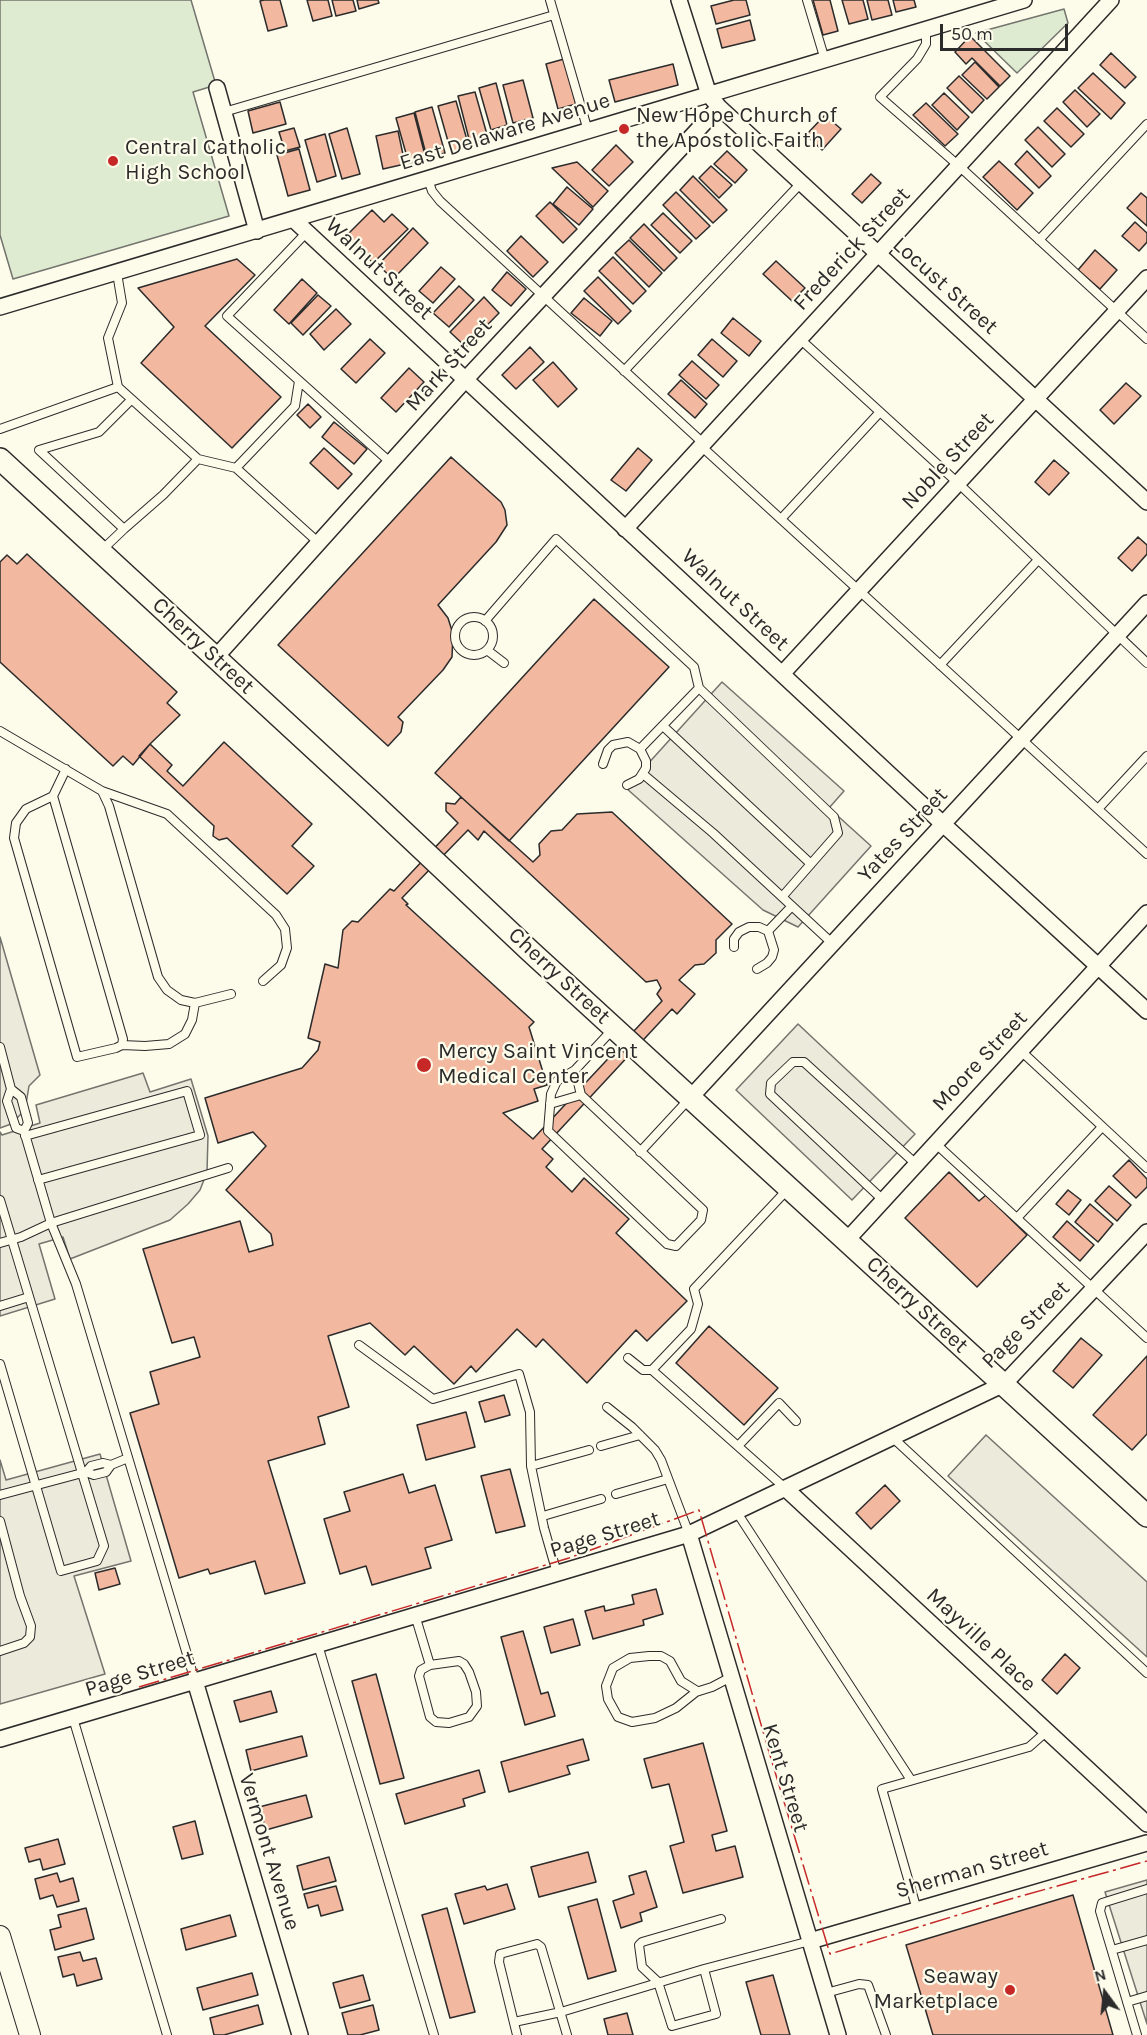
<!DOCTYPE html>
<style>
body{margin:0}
#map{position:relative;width:1147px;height:2035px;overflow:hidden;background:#fdfbea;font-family:Karla,sans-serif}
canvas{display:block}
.north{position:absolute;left:1075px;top:1963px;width:60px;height:60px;-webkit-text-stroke:4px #fdfbea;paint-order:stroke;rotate:345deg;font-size:16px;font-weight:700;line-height:24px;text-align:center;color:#2b2b2b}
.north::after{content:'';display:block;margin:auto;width:21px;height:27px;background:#2b2b2b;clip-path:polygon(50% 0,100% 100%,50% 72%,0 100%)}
.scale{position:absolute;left:940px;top:24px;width:128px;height:27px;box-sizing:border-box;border:3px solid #2b2b2b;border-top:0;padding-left:8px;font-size:18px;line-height:21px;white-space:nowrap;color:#2b2b2b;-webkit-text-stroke:4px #fdfbea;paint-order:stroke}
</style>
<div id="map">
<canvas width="1147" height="2035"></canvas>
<div class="north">N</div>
<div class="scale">50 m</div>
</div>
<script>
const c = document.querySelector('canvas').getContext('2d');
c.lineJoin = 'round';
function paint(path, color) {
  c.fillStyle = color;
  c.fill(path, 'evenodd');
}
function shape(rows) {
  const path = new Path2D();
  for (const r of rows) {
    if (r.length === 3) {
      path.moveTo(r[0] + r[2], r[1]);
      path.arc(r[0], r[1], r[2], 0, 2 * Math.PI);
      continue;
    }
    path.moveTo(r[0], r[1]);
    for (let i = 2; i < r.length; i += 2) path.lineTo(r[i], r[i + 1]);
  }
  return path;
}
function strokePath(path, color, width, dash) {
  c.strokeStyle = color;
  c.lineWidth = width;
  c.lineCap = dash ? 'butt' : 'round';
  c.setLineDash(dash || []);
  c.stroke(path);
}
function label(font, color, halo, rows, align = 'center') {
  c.font = font + ' Karla,sans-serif';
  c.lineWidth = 4.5;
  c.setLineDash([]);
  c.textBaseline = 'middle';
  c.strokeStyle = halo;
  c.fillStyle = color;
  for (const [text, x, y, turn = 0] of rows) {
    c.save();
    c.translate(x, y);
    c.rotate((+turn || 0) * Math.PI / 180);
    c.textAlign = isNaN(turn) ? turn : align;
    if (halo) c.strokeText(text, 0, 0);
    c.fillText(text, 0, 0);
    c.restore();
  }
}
const green = shape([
 [0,0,191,0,216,85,193,92,229,216,13,279,0,235,0,0],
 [1064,9,1068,23,1017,73,976,33,1064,9]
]);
const parking = shape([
 [722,682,844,791,829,808,871,846,798,927,763,910,626,788,722,682],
 [0,937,40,1075,29,1086,25,1110,11,1124,0,1128,0,937],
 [798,1024,915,1134,852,1200,736,1090,798,1024],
 [143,1073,150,1092,191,1079,208,1136,207,1172,200,1190,188,1204,170,1220,70,1259,63,1237,39,1244,55,1299,0,1316,0,1132,2,1135,40,1123,36,1105,143,1073],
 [986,1435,1147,1582,1147,1657,948,1476,986,1435],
 [100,1454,131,1561,74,1576,105,1674,0,1704,0,1460,6,1480,100,1454],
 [1147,1880,1147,2024,1105,1892,1147,1880]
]);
const building = shape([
 [264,0,280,0,287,26,268,31,260,1,264,0],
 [307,0,328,0,332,16,313,21,307,0],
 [332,0,353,0,356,11,336,16,332,0],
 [357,0,378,0,379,3,359,9,357,0],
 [734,0,746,0,750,15,716,24,711,6,734,0],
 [813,0,830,0,838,31,823,35,813,0],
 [842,0,863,0,868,19,849,24,842,0],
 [867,0,888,0,892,15,872,20,867,0],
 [893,0,914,0,916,7,896,12,893,0],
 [750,20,755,40,722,48,717,29,750,20],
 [970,36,1010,76,1000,86,972,58,966,64,955,52,970,36],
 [1111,53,1136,77,1125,88,1100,65,1111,53],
 [564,59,576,104,558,109,546,64,564,59],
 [975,62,999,87,987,99,962,75,975,62],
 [673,64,678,85,615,102,609,80,673,64],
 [1093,73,1125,103,1111,119,1078,88,1093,73],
 [959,76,984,100,972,113,947,88,959,76],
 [523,80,533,118,513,123,503,85,523,80],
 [496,83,507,125,491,130,479,88,496,83],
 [1075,90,1100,114,1087,127,1063,102,1075,90],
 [475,92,488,138,470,143,458,96,475,92],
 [944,93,969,117,957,130,932,105,944,93],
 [456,101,469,147,451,152,438,106,456,101],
 [280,102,286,124,253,133,248,111,280,102],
 [926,103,958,134,945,146,913,115,926,103],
 [432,107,445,153,427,158,415,112,432,107],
 [1057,108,1084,134,1071,147,1044,121,1057,108],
 [414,113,426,159,409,164,396,118,414,113],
 [825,115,841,129,822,150,806,135,825,115],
 [1038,127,1065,154,1052,167,1025,140,1038,127],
 [294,128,300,147,285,151,279,132,294,128],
 [347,128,360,174,342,179,329,134,347,128],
 [398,131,405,164,383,169,376,136,398,131],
 [325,134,336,176,317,182,305,140,325,134],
 [616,145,633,162,609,186,592,170,616,145],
 [299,149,310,190,288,196,277,155,299,149],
 [727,151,747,170,735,183,714,164,727,151],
 [1027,151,1051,176,1039,188,1015,164,1027,151],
 [999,161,1033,193,1017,210,983,177,999,161],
 [577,162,608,191,593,207,552,168,577,162],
 [711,166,732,185,719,198,699,178,711,166],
 [871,174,881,183,862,203,852,194,871,174],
 [693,176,727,210,713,223,680,190,693,176],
 [567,187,593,209,579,225,553,204,567,187],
 [676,192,710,226,696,239,663,205,676,192],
 [1141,193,1147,198,1147,226,1127,208,1141,193],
 [550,202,577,229,563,243,536,216,550,202],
 [372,210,384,222,392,214,408,229,373,263,346,236,372,210],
 [663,213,692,241,680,253,651,225,663,213],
 [1135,222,1147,233,1147,242,1139,251,1122,236,1135,222],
 [644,224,677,258,664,271,630,238,644,224],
 [413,228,428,243,393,279,378,265,413,228],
 [521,236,548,262,533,277,507,251,521,236],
 [629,240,662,273,649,287,615,253,629,240],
 [1095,250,1117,270,1100,289,1078,270,1095,250],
 [613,257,646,291,633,304,599,271,613,257],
 [237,259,255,275,205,326,281,397,232,448,141,363,174,327,138,288,237,259],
 [776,261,805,288,792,301,763,274,776,261],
 [441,267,455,279,433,303,419,291,441,267],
 [507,272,526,289,511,306,492,290,507,272],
 [598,277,631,311,618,324,584,291,598,277],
 [302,279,317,293,289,324,274,310,302,279],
 [459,286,474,300,449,327,433,313,459,286],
 [318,295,331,306,303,335,291,323,318,295],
 [484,297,499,313,466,347,450,332,484,297],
 [584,298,612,321,600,336,571,313,584,298],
 [336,309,351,324,324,350,310,334,336,309],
 [733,318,761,341,749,356,721,333,733,318],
 [370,339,385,353,356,383,341,369,370,339],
 [712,339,737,361,723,377,698,355,712,339],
 [530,347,544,362,516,389,502,375,530,347],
 [692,361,719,385,706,399,679,375,692,361],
 [553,362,577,389,558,407,533,380,553,362],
 [409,368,424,382,396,412,381,398,409,368],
 [681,380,707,404,695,418,668,394,681,380],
 [1126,383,1141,396,1114,424,1100,410,1126,383],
 [308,404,321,417,310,428,297,415,308,404],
 [334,422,367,449,354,464,322,437,334,422],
 [324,448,352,474,338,489,310,463,324,448],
 [638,448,652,460,626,491,611,480,638,448],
 [451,457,501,502,505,510,507,525,496,542,438,605,448,618,453,634,452,657,443,670,398,717,403,722,401,732,388,746,278,645,451,457],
 [1054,460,1069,473,1049,495,1035,482,1054,460],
 [1138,537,1147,545,1147,554,1132,571,1118,558,1138,537],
 [27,554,177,692,167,703,180,715,150,744,133,765,123,756,113,766,0,662,0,562,7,555,17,564,27,554],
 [594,599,669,667,509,841,435,773,594,599],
 [224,742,312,824,292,846,314,866,287,894,227,838,219,840,213,836,214,826,139,756,150,744,172,765,167,771,183,786,224,742],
 [461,797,533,862,540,855,539,844,551,831,562,830,577,814,612,812,732,924,716,940,716,953,704,964,695,965,679,980,695,994,677,1014,672,1009,542,1149,553,1159,546,1167,572,1192,584,1178,629,1219,616,1233,687,1301,647,1341,636,1330,587,1383,543,1339,536,1347,517,1329,476,1372,471,1366,454,1384,414,1346,405,1355,370,1323,328,1336,349,1407,318,1417,325,1444,268,1461,305,1583,265,1594,255,1561,210,1574,208,1569,179,1578,130,1413,159,1404,150,1372,200,1357,194,1337,172,1343,143,1249,240,1221,249,1252,273,1245,271,1234,226,1190,266,1146,253,1132,218,1143,205,1098,302,1068,318,1050,320,1042,308,1038,325,964,338,968,343,930,352,921,358,922,390,889,394,891,458,823,446,811,446,803,455,804,461,797],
 [468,830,478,840,484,831,646,982,657,980,661,988,657,994,662,1001,533,1139,503,1113,538,1101,534,1089,547,1085,529,1027,534,1022,406,905,408,904,402,898,468,830],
 [1129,1160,1147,1179,1147,1187,1136,1198,1113,1176,1129,1160],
 [949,1172,979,1201,986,1195,1027,1235,977,1287,905,1218,949,1172],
 [1109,1186,1131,1205,1117,1221,1095,1201,1109,1186],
 [1068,1190,1081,1200,1069,1215,1056,1204,1068,1190],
 [1090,1204,1113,1224,1098,1242,1075,1222,1090,1204],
 [1067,1221,1094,1245,1080,1261,1053,1237,1067,1221],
 [709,1326,778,1388,744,1425,676,1363,709,1326],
 [1081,1338,1102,1355,1073,1388,1053,1371,1081,1338],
 [1147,1356,1147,1434,1132,1450,1093,1415,1147,1356],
 [504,1395,510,1415,485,1422,479,1402,504,1395],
 [466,1412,475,1447,426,1460,417,1425,466,1412],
 [510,1469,525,1526,496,1533,481,1476,510,1469],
 [403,1474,409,1493,435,1485,452,1540,425,1548,431,1568,372,1585,366,1566,340,1574,324,1519,350,1511,344,1492,403,1474],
 [885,1485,900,1501,871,1529,856,1513,885,1485],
 [115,1568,120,1584,99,1590,95,1573,115,1568],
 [656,1589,663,1614,643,1620,644,1625,593,1639,585,1611,604,1606,605,1611,634,1604,632,1595,656,1589],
 [573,1619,580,1645,551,1653,544,1627,573,1619],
 [523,1631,541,1694,548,1692,555,1716,525,1725,501,1637,523,1631],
 [1065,1654,1080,1668,1057,1694,1042,1680,1065,1654],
 [376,1674,404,1778,380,1784,352,1681,376,1674],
 [271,1691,277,1712,240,1722,234,1701,271,1691],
 [302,1736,307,1756,251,1771,246,1750,302,1736],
 [583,1739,589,1760,567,1766,570,1774,509,1792,501,1762,583,1739],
 [703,1743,727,1831,712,1835,716,1851,735,1846,743,1877,683,1893,670,1846,684,1842,669,1784,652,1788,644,1759,703,1743],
 [479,1770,485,1792,463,1799,465,1806,405,1824,396,1794,479,1770],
 [306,1795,312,1817,266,1830,259,1807,306,1795],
 [195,1821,203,1854,182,1859,173,1827,195,1821],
 [58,1839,65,1864,43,1870,40,1859,29,1862,25,1848,58,1839],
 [588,1852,596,1882,539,1897,531,1867,588,1852],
 [329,1857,336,1881,303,1890,297,1866,329,1857],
 [646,1871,657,1907,640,1913,642,1921,621,1928,613,1901,634,1894,629,1876,646,1871],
 [57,1873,60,1882,73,1878,79,1901,57,1907,53,1895,40,1899,35,1879,57,1873],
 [507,1884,515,1909,464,1924,455,1894,485,1886,487,1890,507,1884],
 [336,1886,343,1910,321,1916,318,1905,308,1908,304,1894,336,1886],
 [1073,1895,1113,2035,933,2035,906,1945,1073,1895],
 [597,1899,616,1971,588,1979,568,1907,597,1899],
 [86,1908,94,1939,55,1950,50,1930,61,1927,58,1915,86,1908],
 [447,1908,475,2012,450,2018,422,1915,447,1908],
 [230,1915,236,1936,186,1950,181,1929,230,1915],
 [80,1952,83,1961,96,1958,102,1979,77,1986,74,1974,63,1977,58,1957,80,1952],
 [252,1973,258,1995,203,2010,197,1988,252,1973],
 [363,1975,370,2000,340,2008,333,1983,363,1975],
 [773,1975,790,2035,761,2035,746,1982,773,1975],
 [258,2005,263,2024,224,2035,214,2035,210,2018,258,2005],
 [373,2005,379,2030,360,2035,348,2035,342,2013,373,2005],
 [627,2013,633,2035,608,2035,604,2019,627,2013]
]);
const service = shape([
 [550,0,588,131],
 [807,0,825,60],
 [926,29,926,44,917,59,880,97,959,166,1147,339],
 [224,112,554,15],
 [428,179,432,191,440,201,703,443],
 [307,232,227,316,391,463],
 [1039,240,1147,124],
 [800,339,958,483,1147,663],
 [624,371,801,183],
 [118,387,198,459,163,495,124,529,39,450,99,432,131,400],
 [0,429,118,387,108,338,122,303,117,273],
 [701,446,1147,854],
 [198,459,236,468,319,543],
 [236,468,295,406,299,381],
 [781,519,880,412],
 [102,550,124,529],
 [474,636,19],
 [485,621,556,539,694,667,699,688],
 [487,650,504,663],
 [940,665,1038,560],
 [663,726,811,864],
 [0,731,102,791],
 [640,749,699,688,834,817,838,833,782,897],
 [603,764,608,750,613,745,628,742,640,749,646,761,646,768,639,779,627,785],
 [643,774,713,833,833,944],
 [53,796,26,809,16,823,14,838,77,1057,116,1048,122,1045,123,1039,53,796,66,769],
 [1098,809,1147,756],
 [734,947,734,939,739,932,749,927,759,927,768,931,792,906],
 [757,969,767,963,772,957,774,950,768,931],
 [231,994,195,1003,181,1000,167,990,158,977,109,806,102,791,167,814,276,915,285,929,287,948,281,965,263,981],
 [122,1045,145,1046,169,1044,185,1034,192,1020,195,1003],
 [0,1047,11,1089,7,1101,16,1128,24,1131,28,1123,21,1097,11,1089],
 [1021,1051,1147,1168],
 [575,1070,581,1095,703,1210,701,1220,676,1246,667,1244,548,1131,551,1094,557,1081,575,1070,613,1029],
 [550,1104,581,1095],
 [24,1131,51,1223,76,1284,195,1681],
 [25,1136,187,1091,200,1135,38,1180],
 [935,1143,1147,1338],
 [640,1152,690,1098],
 [0,1200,104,1546,97,1561,61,1571,0,1364],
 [883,1200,770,1094,771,1083,793,1062,804,1062,916,1164],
 [1017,1218,1102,1127],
 [0,1243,21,1237,51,1223,228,1168],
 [0,1306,29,1297],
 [359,1345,433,1399,519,1374,530,1412,531,1466,544,1528,557,1573],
 [628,1358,643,1370,652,1370,691,1329,698,1304,694,1289,787,1190],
 [652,1370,785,1488],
 [607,1407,632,1427,655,1450,661,1460,689,1534],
 [892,1437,1147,1673],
 [601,1446,640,1435],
 [738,1446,779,1403,796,1421],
 [111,1465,128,1458],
 [531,1466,589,1450],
 [616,1494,668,1479],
 [0,1495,86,1472,91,1466,103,1463,111,1465,106,1472,94,1475,86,1472],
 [736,1511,911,1780],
 [543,1516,601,1499],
 [0,1521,20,1596,31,1626,30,1637,24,1643,0,1651],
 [415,1615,430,1665,421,1670,419,1676,430,1717,436,1722,449,1723,469,1717,477,1706,476,1692,469,1672,464,1664,459,1661,430,1665],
 [318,1645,434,2035],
 [697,1691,681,1681,670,1661,661,1656,649,1656,630,1658,613,1668,606,1686,608,1699,618,1717,632,1722,655,1718,676,1708,696,1692,712,1687,731,1677],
 [73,1718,167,2035],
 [917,1910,882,1789,1029,1747,1046,1732],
 [1112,1950,1147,1940],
 [704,1969,716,2014,672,2026,658,1982,642,1967,639,1945,642,1942,721,1919],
 [826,1993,859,1984,868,1985,886,2035],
 [1127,2002,1147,1996],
 [514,2022,561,2012,704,1969,810,1941],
 [517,2035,499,1962,500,1954,537,1944,541,1947,567,2035],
 [1137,2035,1100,1911,1102,1903,1147,1889]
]);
const minor = shape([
 [679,0,709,95,719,107,1147,502],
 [217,88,257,231],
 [294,220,943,824,1147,1011],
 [0,307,1024,0],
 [625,529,1111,0],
 [216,657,465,380,719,107],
 [782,674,1147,278],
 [691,1097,1147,603],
 [847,1240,1147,913],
 [785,1488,1147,1824],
 [689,1534,838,2035],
 [195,1681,300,2035],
 [0,1739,689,1534,1004,1384,1147,1232],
 [810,1941,1147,1843]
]);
const tertiary = shape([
 [0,1936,30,2035]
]);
const secondary = shape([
 [0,459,372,802,530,951,1147,1516]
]);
const power = shape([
 [139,1687,569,1558,699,1510,769,1752,830,1954,1007,1900,1147,1861]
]);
const markers = [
 [624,129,6,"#c62828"],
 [113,161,6,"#c62828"],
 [424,1065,8,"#c62828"],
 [1010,1990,6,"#c62828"]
];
const poiNames = [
 ["New Hope Church of",636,116],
 ["the Apostolic Faith",636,141],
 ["Central Catholic",125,148],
 ["High School",125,173],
 ["Mercy Saint Vincent",438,1052],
 ["Medical Center",438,1077],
 ["Seaway",998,1977,"right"],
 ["Marketplace",998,2002,"right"]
];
const streetNames = [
 ["East Delaware Avenue",505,132,-17],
 ["Frederick Street",852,249,-47],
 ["Walnut Street",379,269,43],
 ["Locust Street",945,286,42],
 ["Mark Street",449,365,-48],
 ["Noble Street",948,461,-47],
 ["Walnut Street",735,600,43],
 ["Cherry Street",203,646,43],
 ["Yates Street",903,835,-47],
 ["Cherry Street",559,976,43],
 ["Moore Street",980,1061,-47],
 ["Cherry Street",917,1305,43],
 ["Page Street",1026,1325,-45],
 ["Page Street",605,1535,-17],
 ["Mayville Place",981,1640,43],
 ["Page Street",140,1674,-17],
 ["Kent Street",785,1778,73],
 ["Vermont Avenue",269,1852,73],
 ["Sherman Street",972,1870,-16]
];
paint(green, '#deebd1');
strokePath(green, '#74746e', 1.5);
paint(parking, '#eceadb');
strokePath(parking, '#74746e', 1.5);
paint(building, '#f2b8a0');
strokePath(building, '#2b2b2b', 1.5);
strokePath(service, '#2b2b2b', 10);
strokePath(minor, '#2b2b2b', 18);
strokePath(tertiary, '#2b2b2b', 22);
strokePath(secondary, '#2b2b2b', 24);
strokePath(service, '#fdfbea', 8);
strokePath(minor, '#fdfbea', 15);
strokePath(tertiary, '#fdfbea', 20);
strokePath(secondary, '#fdfbea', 21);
strokePath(power, '#c62828', 1.5, [21, 4.5, 3, 4.5]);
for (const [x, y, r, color] of markers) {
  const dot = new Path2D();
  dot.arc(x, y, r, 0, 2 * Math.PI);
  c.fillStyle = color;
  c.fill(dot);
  strokePath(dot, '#fdfbea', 2);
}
label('22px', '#2b2b2b', '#fdfbea', poiNames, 'left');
label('22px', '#2b2b2b', '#fdfbea', streetNames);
</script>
